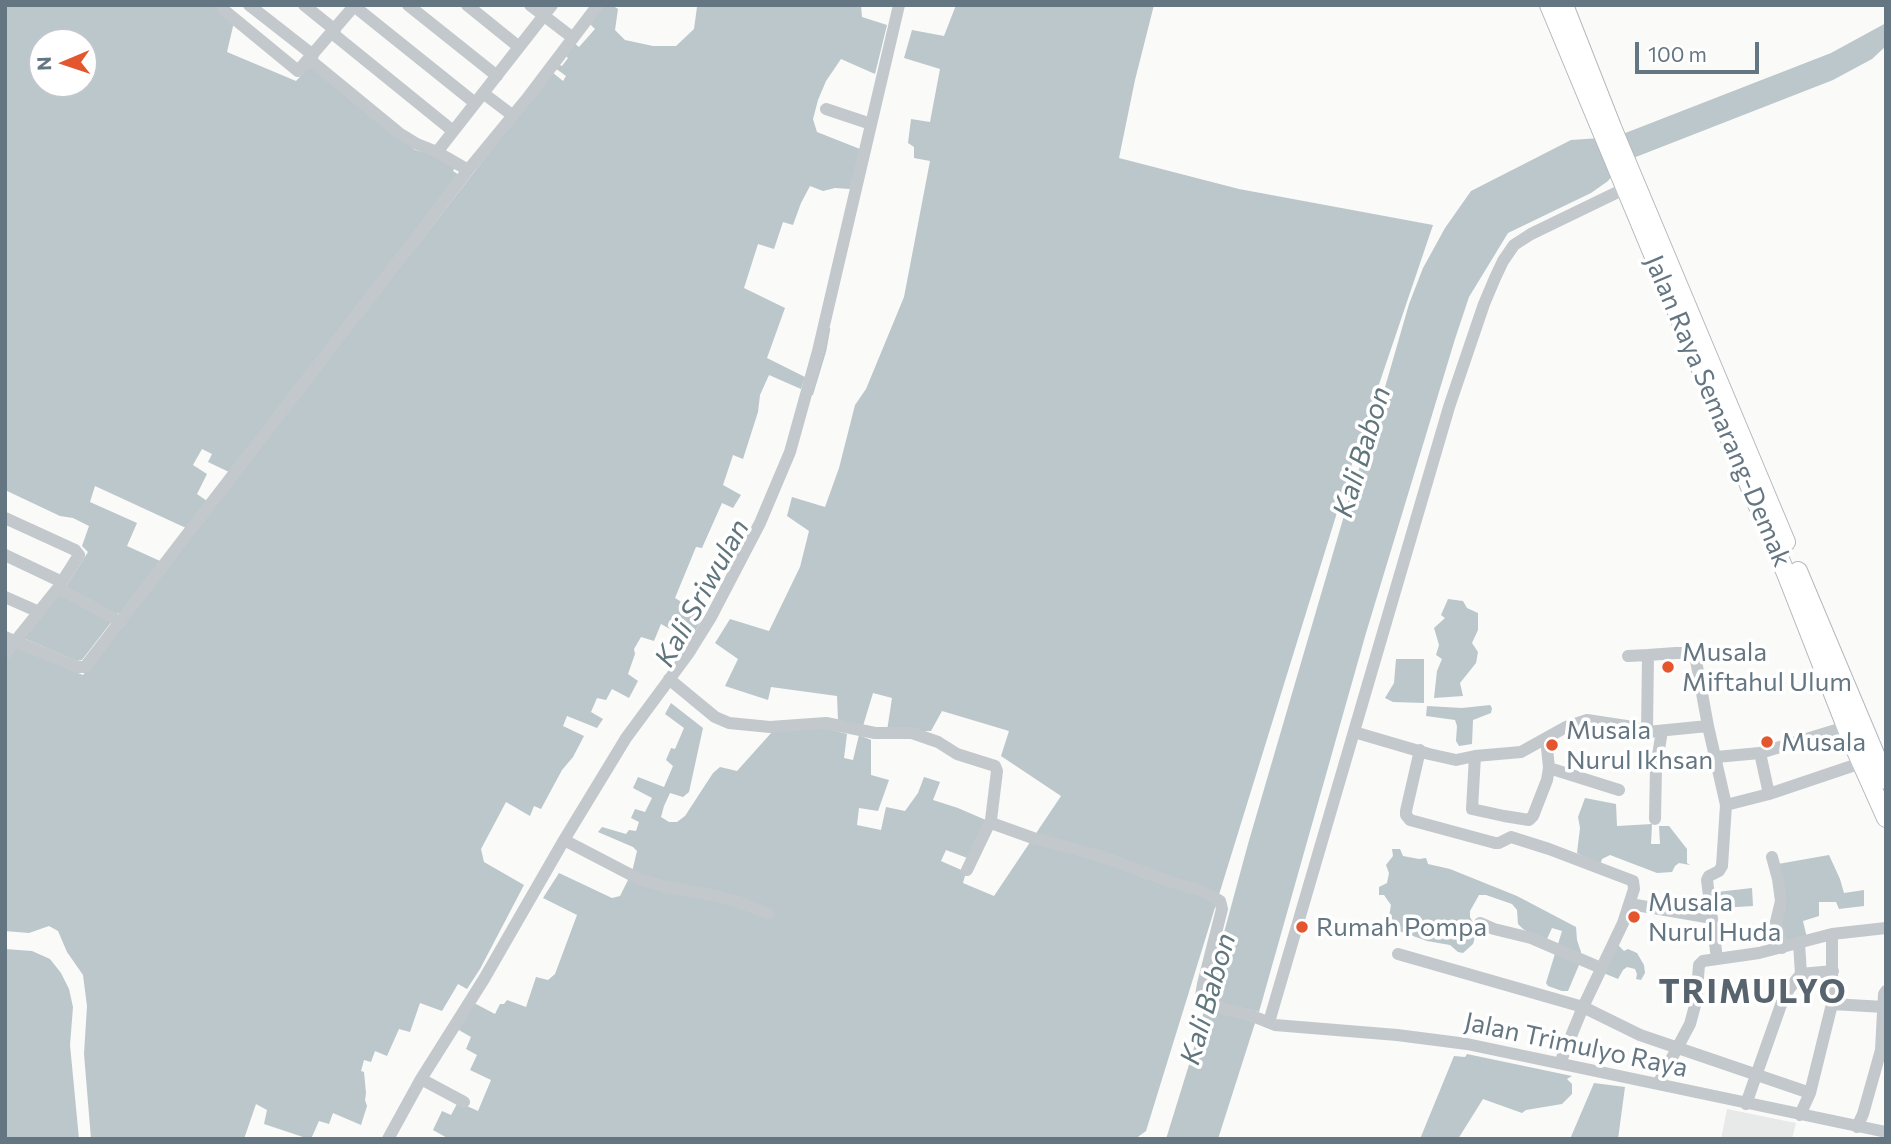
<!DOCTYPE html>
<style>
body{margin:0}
#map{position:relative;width:1891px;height:1144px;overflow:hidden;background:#fafaf8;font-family:Commissioner,sans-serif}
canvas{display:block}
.frame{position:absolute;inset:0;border:7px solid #657683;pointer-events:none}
.north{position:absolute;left:28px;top:28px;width:70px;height:70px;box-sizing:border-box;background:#fff;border:2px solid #c1c8cd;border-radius:50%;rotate:268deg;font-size:19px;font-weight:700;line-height:28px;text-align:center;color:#657683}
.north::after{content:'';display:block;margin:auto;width:24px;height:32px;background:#e4572e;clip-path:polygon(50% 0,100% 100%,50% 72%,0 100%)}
.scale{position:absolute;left:1635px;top:42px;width:124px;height:32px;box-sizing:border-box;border:4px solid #657683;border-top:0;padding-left:9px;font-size:21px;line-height:24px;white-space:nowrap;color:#657683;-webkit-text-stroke:5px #fff;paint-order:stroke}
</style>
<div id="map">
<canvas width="1891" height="1144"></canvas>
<div class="frame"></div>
<div class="north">N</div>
<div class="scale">100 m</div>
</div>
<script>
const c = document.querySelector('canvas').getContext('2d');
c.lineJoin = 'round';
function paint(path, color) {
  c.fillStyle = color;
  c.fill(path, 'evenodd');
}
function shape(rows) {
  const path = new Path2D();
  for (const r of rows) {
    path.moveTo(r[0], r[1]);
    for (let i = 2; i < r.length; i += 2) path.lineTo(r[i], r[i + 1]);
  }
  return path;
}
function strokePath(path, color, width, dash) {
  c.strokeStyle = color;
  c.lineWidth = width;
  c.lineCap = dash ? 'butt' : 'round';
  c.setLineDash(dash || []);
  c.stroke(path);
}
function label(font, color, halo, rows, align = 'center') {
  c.font = font + ' Commissioner,sans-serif';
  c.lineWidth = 7;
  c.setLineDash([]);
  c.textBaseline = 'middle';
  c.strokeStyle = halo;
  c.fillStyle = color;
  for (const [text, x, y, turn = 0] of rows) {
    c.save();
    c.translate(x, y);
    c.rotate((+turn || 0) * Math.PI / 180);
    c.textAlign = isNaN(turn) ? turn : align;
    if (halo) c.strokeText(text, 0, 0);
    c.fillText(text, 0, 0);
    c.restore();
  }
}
const built = shape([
 [1727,1109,1796,1123,1792,1139,1721,1139]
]);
const water = shape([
 [5,5,218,5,234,22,227,52,296,81,311,65,415,150,437,156,456,165,453,171,459,175,229,472,208,462,212,454,202,449,193,465,207,474,197,494,207,501,186,528,95,486,90,502,137,523,127,546,160,561,121,613,114,613,65,588,88,552,82,546,89,526,73,518,60,516,5,490],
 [42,42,84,42,84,84,42,84],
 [605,5,612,5,618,9,615,30,625,40,653,46,676,46,694,29,697,7,696,5,861,5,862,17,887,25,875,74,841,59,826,81,818,100,813,119,817,132,860,149,850,189,835,188,823,191,810,186,801,203,793,225,783,222,774,249,758,244,744,288,785,308,767,358,805,377,801,389,769,375,760,395,758,412,743,459,733,455,723,485,741,495,733,508,722,503,702,548,696,547,675,598,704,616,690,640,661,624,654,641,641,637,634,649,635,654,628,674,638,681,629,698,612,689,606,700,597,698,591,712,603,719,597,728,567,716,563,726,584,736,573,757,562,770,541,809,534,806,530,816,506,802,481,849,484,862,524,885,480,969,467,989,458,984,442,1011,420,1003,410,1032,399,1029,387,1056,375,1051,371,1062,364,1060,361,1071,364,1072,366,1093,365,1100,367,1106,361,1125,333,1113,329,1124,319,1121,311,1139,309,1139,264,1124,267,1110,256,1104,244,1139,91,1139,84,1054,87,1006,83,975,67,952,58,931,49,926,29,933,5,931,5,659,16,647,83,675,552,72,563,81,566,76,555,68,558,64,562,66,568,58,565,55,574,43,579,47,595,29,590,24],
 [956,5,1154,5,1135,80,1119,158,1239,189,1433,225,1352,464,1146,1131,1135,1139,449,1139,433,1130,442,1111,451,1115,458,1102,478,1111,491,1080,470,1070,477,1055,466,1049,471,1037,457,1029,474,1003,495,1014,500,1004,504,1004,507,1000,526,1007,536,977,548,980,555,974,577,915,543,898,559,873,612,898,620,896,632,872,637,851,633,847,598,832,602,827,626,834,629,830,636,831,639,822,631,818,635,809,645,812,652,798,633,788,638,777,664,787,673,766,666,760,671,748,675,749,684,728,665,714,671,703,703,728,689,792,683,797,670,793,664,806,661,817,669,822,677,822,685,816,713,773,720,767,737,771,772,732,825,728,847,734,844,758,853,760,859,735,871,740,871,775,889,780,878,811,859,808,857,825,881,830,886,807,905,811,918,793,924,777,940,782,933,800,958,808,988,821,970,859,946,850,941,861,966,872,963,883,994,896,1061,796,1001,756,1009,731,942,711,931,731,887,731,892,698,873,693,863,726,838,720,837,696,771,687,768,700,725,686,738,659,715,643,730,619,769,631,800,567,809,531,787,516,792,497,825,507,839,468,855,405,866,389,904,297,930,161,914,158,914,147,908,143,911,119,930,122,940,69,904,58,912,30,944,36],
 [1886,23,1886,46,1872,59,1833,80,1623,162,1608,181,1591,193,1508,233,1469,297,1455,339,1366,633,1259,1012,1206,999,1248,844,1348,502,1377,415,1409,304,1423,268,1445,228,1471,191,1571,140,1615,137,1831,53],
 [58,592,113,620,82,660,77,661,23,638],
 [1448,599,1463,601,1467,608,1478,613,1478,630,1472,643,1478,652,1476,663,1460,683,1463,696,1434,698,1437,671,1442,659,1436,655,1439,645,1434,628,1445,618,1441,615],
 [1396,659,1424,659,1424,703,1393,702,1385,698,1394,683],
 [1490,705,1492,708,1491,713,1473,720,1472,744,1459,746,1456,741,1457,726,1455,720,1426,716,1427,706,1462,708],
 [1585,798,1616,804,1617,826,1652,824,1651,844,1660,844,1659,826,1669,826,1687,849,1687,863,1690,865,1679,863,1675,866,1672,872,1657,873,1610,855,1602,859,1600,865,1577,853,1580,828,1578,817],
 [1392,849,1400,849,1403,856,1419,859,1426,858,1428,864,1450,869,1517,896,1576,927,1577,940,1581,952,1579,965,1568,991,1562,991,1548,986,1546,983,1562,931,1552,928,1547,939,1542,940,1523,929,1518,924,1517,910,1512,904,1486,895,1479,895,1470,911,1470,917,1475,926,1475,937,1473,944,1463,953,1458,952,1450,945,1427,941,1399,931,1392,926,1389,917,1391,905,1384,895,1379,895,1379,887,1387,883,1389,873,1386,865,1393,856],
 [1829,855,1840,879,1844,893,1864,890,1864,906,1839,909,1836,902,1819,902,1819,916,1803,921,1807,938,1785,943,1781,937,1778,864],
 [1752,888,1753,906,1720,908,1717,892],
 [1616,943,1624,951,1628,949,1637,953,1644,965,1645,973,1641,980,1636,979,1637,974,1635,969,1627,967,1623,970,1618,979,1601,972],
 [5,949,32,951,50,959,61,973,69,989,73,1007,70,1045,79,1139,5,1139],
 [1205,1007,1256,1020,1218,1139,1166,1139,1192,1055],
 [1467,1054,1572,1076,1567,1079,1572,1084,1572,1094,1562,1104,1526,1110,1522,1113,1483,1099,1458,1139,1420,1139,1454,1056,1465,1057],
 [1594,1083,1625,1087,1618,1139,1570,1139]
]);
const stream = shape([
 [812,394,825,351,829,329]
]);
const minor = shape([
 [223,5,225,11,298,71,355,5],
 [249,5,313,55],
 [304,5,335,30],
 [408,5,497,76],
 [467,5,519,47],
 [530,5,573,38],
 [354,6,475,103],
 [332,33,453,131],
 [310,60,399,133,417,144,437,152,468,170],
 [483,93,512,115],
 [826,109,871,124],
 [437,152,552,5],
 [5,518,75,550,79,555,58,588,5,654],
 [5,555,62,582],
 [58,588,121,622],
 [5,597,39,612],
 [5,637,77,667,85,667,468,170,529,96,598,5],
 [1648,655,1676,653,1691,653,1695,655,1708,726,1726,805,1722,866,1719,871,1709,876,1707,880,1717,959],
 [1628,656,1648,655,1647,732],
 [669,679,715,717,729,723,770,727,826,723,875,733,912,733,938,742,957,754,995,766,997,771,991,820,994,824,1033,838,1097,855,1171,882,1202,891,1220,901,1222,909,1203,984,1200,1002,1255,1017,1275,1025,1397,1035,1467,1044,1886,1132],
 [1354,732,1429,754,1456,760,1475,756,1521,752,1566,727,1587,720,1633,727,1647,732,1708,726],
 [1420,750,1406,811,1406,815,1410,820,1495,843,1499,843,1511,837,1549,849,1633,881,1634,889,1623,923,1583,1007,1560,1063],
 [1760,753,1769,794],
 [1475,756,1472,809,1504,816,1529,820,1533,816,1547,780,1549,768,1546,738],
 [1716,757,1760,753,1836,730,1847,742],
 [1549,768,1619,790],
 [1726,805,1769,794,1861,763],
 [1655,819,1656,767,1662,731],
 [564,840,639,879,666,887,716,896,739,902,769,914],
 [1772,857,1778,879,1781,901,1776,922,1782,948],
 [967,870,991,820],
 [1630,904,1712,918],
 [1480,923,1494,929,1531,938,1601,968],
 [1799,943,1801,974],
 [1398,954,1583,1007,1640,1035,1810,1093,1800,1115],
 [1832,1004,1884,1007],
 [1269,1022,1449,407,1484,304,1495,278,1503,261,1514,245,1531,234,1624,189],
 [421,1079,464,1102],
 [1658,1084,1690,1024,1696,1002,1699,965,1703,961,1759,953,1832,934,1886,928],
 [1810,1093,1832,1004,1832,934],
 [1746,1104,1782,1002,1789,989,1801,974,1833,971],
 [1857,1127,1863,1114,1881,1050,1884,994,1886,991],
 [388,1139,421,1079,484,979,564,840,626,738,688,654,711,617,760,523,790,452,818,351,899,5]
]);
const highway = shape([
 [1549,5,1787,576,1852,742,1886,818],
 [1564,5,1612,127,1786,542],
 [1798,571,1886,780]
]);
const markers = [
 [1668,667,7,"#e4572e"],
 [1767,742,7,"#e4572e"],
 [1552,745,7,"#e4572e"],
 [1634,917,7,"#e4572e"],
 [1302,927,7,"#e4572e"]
];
const streetNames = [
 ["Jalan Raya Semarang-Demak",1718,411,67],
 ["Jalan Trimulyo Raya",1576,1045,12]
];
const poiNames = [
 ["Musala",1682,652],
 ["Miftahul Ulum",1682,682],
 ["Musala",1566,730],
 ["Nurul Ikhsan",1566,760],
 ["Musala",1781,742],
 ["Musala",1648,902],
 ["Nurul Huda",1648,932],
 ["Rumah Pompa",1316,927]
];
const waterNames = [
 ["Kali Babon",1362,452,-73],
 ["Kali Sriwulan",702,593,-61],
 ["Kali Babon",1208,999,-74]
];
const districtNames = [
 ["TRIMULYO",1753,992]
];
paint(built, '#e8e9e9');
paint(water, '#bbc7cb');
strokePath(stream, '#bbc7cb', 2.5);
strokePath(highway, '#b4b9bd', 20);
strokePath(minor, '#c3c8cc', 12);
strokePath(highway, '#fff', 18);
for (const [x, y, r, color] of markers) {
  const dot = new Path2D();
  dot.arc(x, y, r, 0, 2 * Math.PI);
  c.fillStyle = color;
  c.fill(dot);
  strokePath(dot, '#fff', 2.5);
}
label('26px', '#657683', '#fff', streetNames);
label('26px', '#657683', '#fff', poiNames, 'left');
label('italic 28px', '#60757c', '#fff', waterNames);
c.letterSpacing = '2px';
label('bold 33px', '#57646e', '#fff', districtNames);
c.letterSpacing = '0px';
</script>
